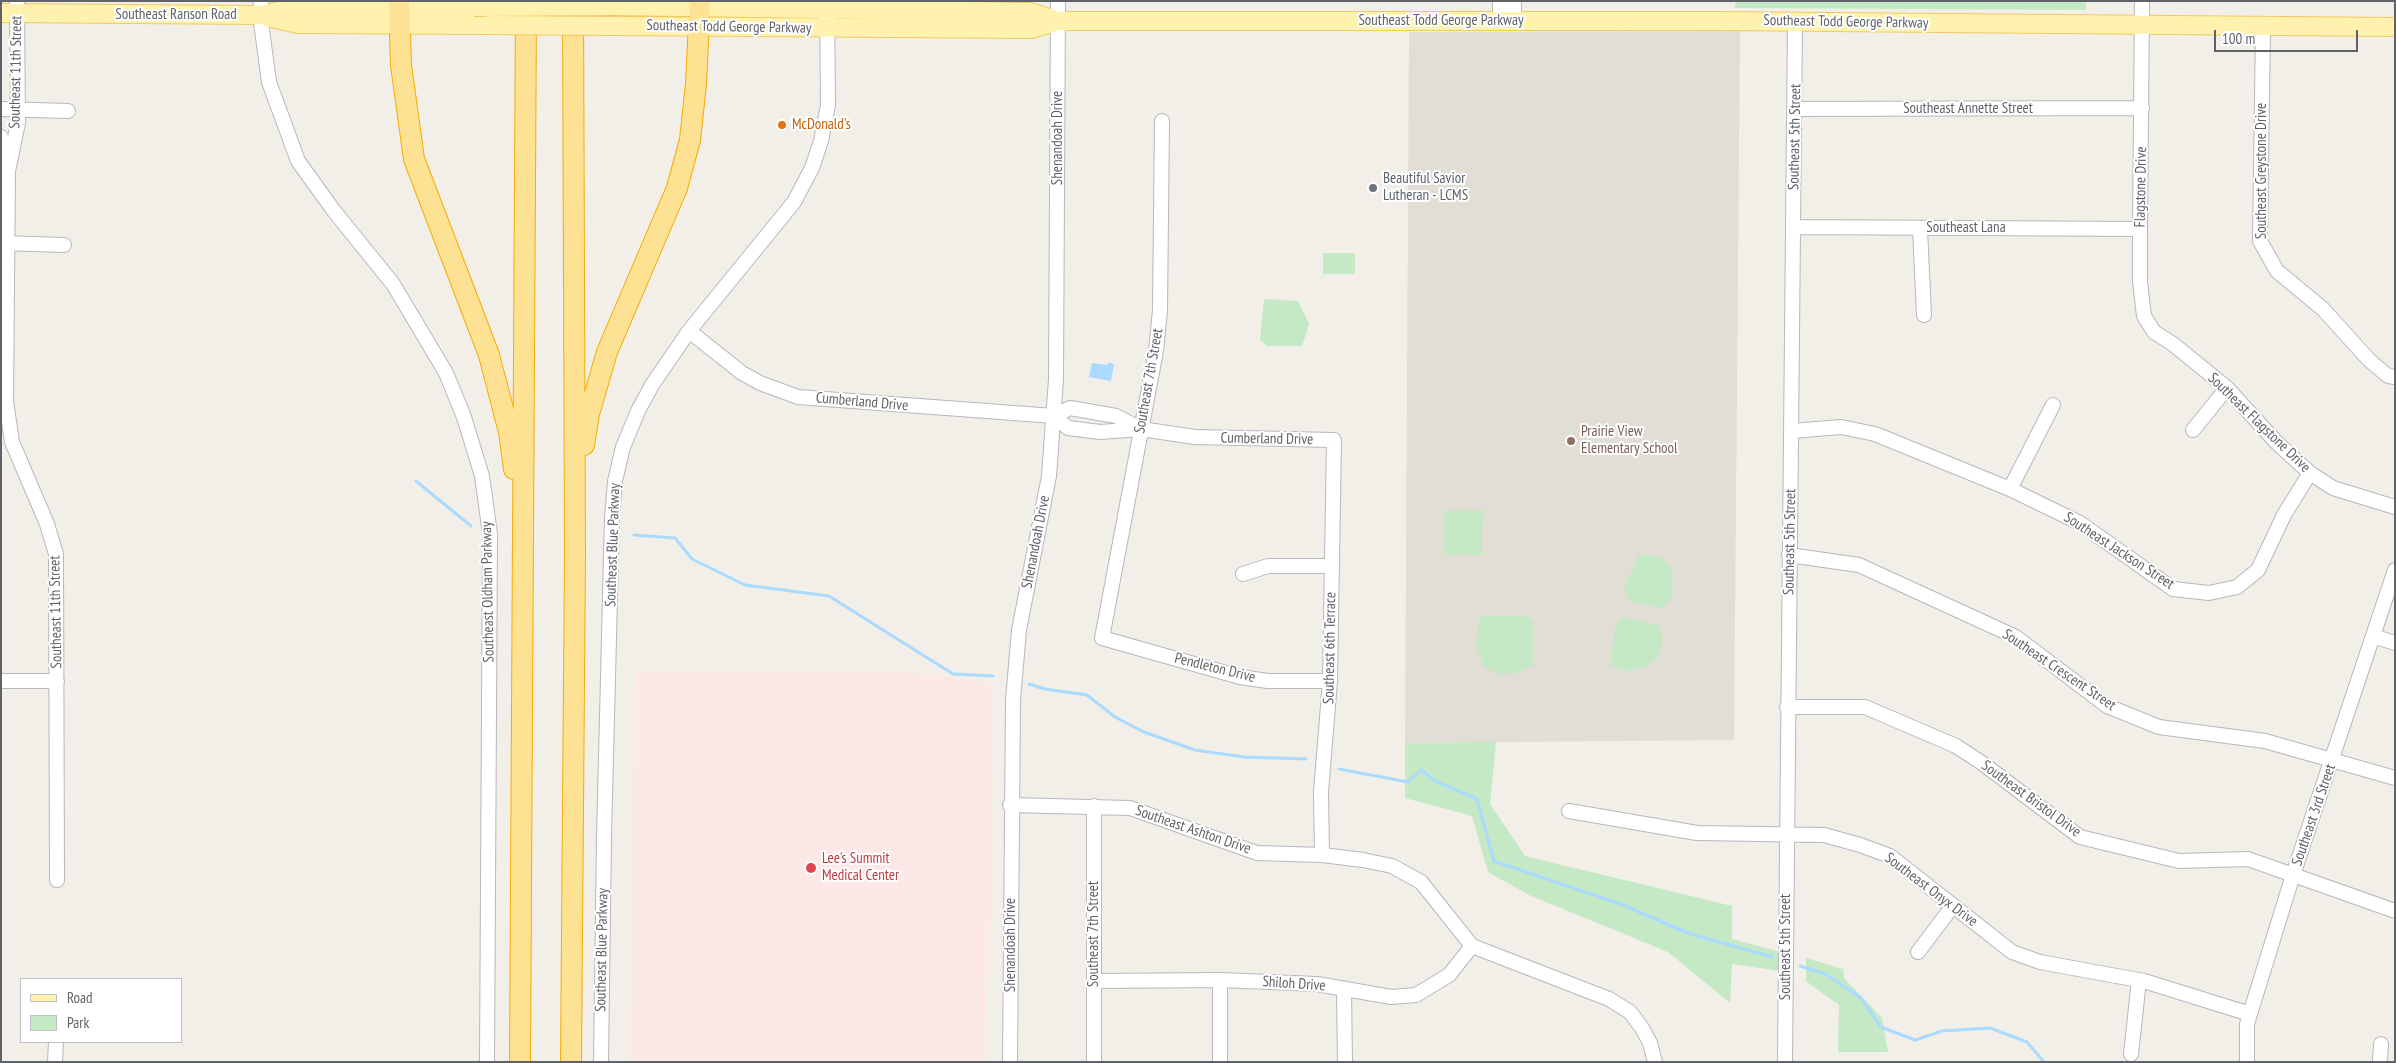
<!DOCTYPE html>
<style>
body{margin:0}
#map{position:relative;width:2396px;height:1063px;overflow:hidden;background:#f1efe8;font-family:"PT Sans Narrow",sans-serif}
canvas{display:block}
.frame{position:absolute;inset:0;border:2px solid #5f6368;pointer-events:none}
.legend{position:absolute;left:20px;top:978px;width:162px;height:65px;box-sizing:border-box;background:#fff;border:1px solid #bfc1c3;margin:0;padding:6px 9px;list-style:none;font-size:15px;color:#5f6368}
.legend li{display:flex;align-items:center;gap:10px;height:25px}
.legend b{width:25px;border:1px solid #bfc1c3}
.scale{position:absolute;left:2214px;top:30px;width:144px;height:22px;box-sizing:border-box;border:2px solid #5f6368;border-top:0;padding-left:6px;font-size:15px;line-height:18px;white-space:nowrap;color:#5f6368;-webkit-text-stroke:4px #fff;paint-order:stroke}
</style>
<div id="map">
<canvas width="2396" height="1063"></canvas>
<div class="frame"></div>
<ul class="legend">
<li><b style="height:6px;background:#fff2af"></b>Road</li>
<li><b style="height:14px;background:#c5e8c5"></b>Park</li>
</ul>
<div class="scale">100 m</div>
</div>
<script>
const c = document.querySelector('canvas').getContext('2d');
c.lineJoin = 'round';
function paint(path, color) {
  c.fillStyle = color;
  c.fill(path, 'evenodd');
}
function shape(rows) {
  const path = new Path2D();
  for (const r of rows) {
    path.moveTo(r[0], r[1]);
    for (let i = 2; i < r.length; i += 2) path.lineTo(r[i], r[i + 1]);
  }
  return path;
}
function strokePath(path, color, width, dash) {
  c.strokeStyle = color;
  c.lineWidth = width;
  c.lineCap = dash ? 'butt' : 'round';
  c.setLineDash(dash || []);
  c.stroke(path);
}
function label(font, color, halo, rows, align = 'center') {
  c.font = font + ' "PT Sans Narrow",sans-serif';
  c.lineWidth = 4;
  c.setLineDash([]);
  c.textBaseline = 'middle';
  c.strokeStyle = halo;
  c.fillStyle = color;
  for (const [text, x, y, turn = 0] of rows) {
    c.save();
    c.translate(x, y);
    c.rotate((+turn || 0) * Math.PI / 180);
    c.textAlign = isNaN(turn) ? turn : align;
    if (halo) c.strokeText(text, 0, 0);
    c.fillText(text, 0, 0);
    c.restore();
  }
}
const education = shape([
 [1740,31,1734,740,1405,743,1409,32]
]);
const medical = shape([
 [635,672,909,672,992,683,990,951,985,1062,630,1062]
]);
const green = shape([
 [1736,1,2086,1,2086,10,1735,8],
 [1323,253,1355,253,1355,274,1323,274],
 [1264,299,1298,301,1309,324,1302,346,1267,346,1260,340],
 [1483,510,1481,555,1443,554,1443,511],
 [1648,555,1662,558,1672,570,1672,598,1662,608,1629,601,1624,591,1638,556],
 [1480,616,1526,616,1533,623,1533,665,1517,673,1500,674,1485,668,1476,645],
 [1623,617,1659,625,1663,640,1658,656,1647,666,1628,671,1610,667,1616,623],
 [1496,742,1490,804,1525,856,1732,906,1732,939,1781,952,1780,971,1732,964,1730,1003,1668,952,1529,895,1488,872,1472,816,1405,798,1405,743],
 [1806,958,1843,969,1844,978,1882,1018,1888,1052,1838,1052,1839,1005,1806,981]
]);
const water = shape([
 [1110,362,1114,365,1111,381,1089,377,1092,363,1106,365]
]);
const stream = shape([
 [416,481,471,526],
 [634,535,675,538,692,559,745,585,829,596,953,674,993,676],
 [1029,684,1045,689,1087,695,1115,717,1144,732,1195,750,1244,757,1306,759],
 [1339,769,1408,782,1421,770,1435,781,1477,799,1494,861,1623,905,1690,934,1773,957],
 [1800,966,1825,974,1860,997,1881,1027,1915,1040,1942,1031,1990,1028,2027,1042,2044,1062]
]);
const minor = shape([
 [17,1,18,123,8,171,6,401,12,442,47,524,56,554,57,880],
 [261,1,260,15,269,82,298,161,334,211,393,284,446,373,464,417,482,476,490,534,487,1062],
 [2142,1,2140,229,2140,282,2144,316,2154,332,2173,344,2227,388,2277,443,2310,473,2333,488,2395,507],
 [1500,20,1500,1],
 [1514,21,1514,1],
 [2263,26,2260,241,2277,271,2323,309,2369,360,2388,376,2395,377],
 [1,109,68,111],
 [1795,109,2142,108],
 [1162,121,1160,310,1156,351,1102,638,1240,677,1268,681,1330,681],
 [1,137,7,163],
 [1793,227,2140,229],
 [1920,228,1924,315],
 [1,243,64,245],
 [689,331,742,373,760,383,798,397,1054,416,1070,408,1116,416,1141,429],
 [1054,416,1068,428,1100,432,1141,429,1195,437,1334,440,1330,681,1321,792,1322,855],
 [2193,430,2227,388],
 [1792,431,1841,427,1875,434,2010,489,2080,523,2173,589,2209,593,2237,587,2258,570,2284,515,2310,473],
 [2010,489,2053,405],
 [1789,555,1859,565,2016,637,2107,706,2159,727,2265,741,2395,778],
 [1243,574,1268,566,1332,566],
 [2373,636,2395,643],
 [1,681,57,681],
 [1787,707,1865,707,1956,746,1982,763,2080,837,2179,861,2248,859,2395,911],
 [1010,805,1130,808,1257,853,1322,855,1363,860,1392,866,1421,882,1472,946,1609,999,1630,1012,1642,1028,1650,1043,1655,1062],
 [1569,811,1697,833,1824,835,1860,845,1890,856,2012,952,2040,962,2144,981,2250,1014],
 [1918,952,1952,907],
 [1220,980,1220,1062],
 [1094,981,1220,980,1317,984,1391,997,1416,995,1449,975,1472,946],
 [1344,989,1345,1062],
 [2131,1054,2139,980],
 [55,1062,56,1042],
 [601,1062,604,837,612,518,615,481,623,447,638,411,652,385,689,331,794,202,812,168,821,141,828,105,827,1],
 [1010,1062,1013,700,1019,630,1049,476,1056,379,1058,1],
 [1094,1062,1094,806],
 [1785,1062,1795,22],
 [2247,1062,2247,1024,2250,1014,2293,875,2395,570],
 [2380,1062,2381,1044]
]);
const major = shape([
 [612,6,1030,12,1058,21],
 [1,13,260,15,298,7,474,7],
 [267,17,298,24,489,25],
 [612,26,1032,29,1058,21,1716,21,2395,27]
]);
const highway = shape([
 [399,1,401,65,414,159,489,355,509,432,514,469],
 [584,445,589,414,607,352,677,188,690,140,696,84,700,1],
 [520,1062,526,6],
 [571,1062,575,555,573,1]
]);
const majorBridge = shape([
 [474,7,612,6],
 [489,25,612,26]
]);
const markers = [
 [782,125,5,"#e8710a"],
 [1373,188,5,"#6b7280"],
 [1571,441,5,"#8d6e63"],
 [811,868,6,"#e0444e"]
];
const streetNames = [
 ["Southeast Ranson Road",176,15],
 ["Southeast Todd George Parkway",1441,21],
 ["Southeast Todd George Parkway",1846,22,1],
 ["Southeast Todd George Parkway",729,27,1],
 ["Southeast 11th Street",16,72,-89],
 ["Southeast Annette Street",1968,109],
 ["Southeast 5th Street",1795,137,-89],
 ["Shenandoah Drive",1058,138,-90],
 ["Southeast Greystone Drive",2262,171,-90],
 ["Flagstone Drive",2141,187,-89],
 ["Southeast Lana",1966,228],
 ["Southeast 7th Street",1149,381,-80],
 ["Cumberland Drive",862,402,5],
 ["Southeast Flagstone Drive",2259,423,44],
 ["Cumberland Drive",1267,439,1],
 ["Shenandoah Drive",1036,542,-79],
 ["Southeast 5th Street",1790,542,-89],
 ["Southeast Blue Parkway",613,545,-88],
 ["Southeast Jackson Street",2119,551,33],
 ["Southeast Oldham Parkway",488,592,-91],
 ["Southeast 11th Street",56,612,-91],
 ["Southeast 6th Terrace",1330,648,-89],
 ["Pendleton Drive",1215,668,14],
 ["Southeast Crescent Street",2059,670,34],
 ["Southeast Bristol Drive",2031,799,36],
 ["Southeast 3rd Street",2314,815,-71],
 ["Southeast Ashton Drive",1193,830,19],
 ["Southeast Onyx Drive",1931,890,37],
 ["Southeast 7th Street",1094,934,-90],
 ["Shenandoah Drive",1011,945,-90],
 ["Southeast 5th Street",1786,947,-90],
 ["Southeast Blue Parkway",602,950,-89],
 ["Shiloh Drive",1294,984,4]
];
const foodNames = [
 ["McDonald's",792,125]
];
const worshipNames = [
 ["Beautiful Savior",1383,179],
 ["Lutheran - LCMS",1383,196]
];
const educationNames = [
 ["Prairie View",1581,432],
 ["Elementary School",1581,449]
];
const healthNames = [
 ["Lee's Summit",822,859],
 ["Medical Center",822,876]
];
paint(education, '#e1ded6');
paint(medical, '#fce8e6');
paint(green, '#c5e8c5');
paint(water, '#aadaff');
strokePath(stream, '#aadaff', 3);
strokePath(minor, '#b5b8bc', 16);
strokePath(major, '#f2c960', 20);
strokePath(highway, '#f9ab00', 22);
strokePath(minor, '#fff', 14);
strokePath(major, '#fff2af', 18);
strokePath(highway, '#fde293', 20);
strokePath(majorBridge, '#f2c960', 20, []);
strokePath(majorBridge, '#fff2af', 18);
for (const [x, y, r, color] of markers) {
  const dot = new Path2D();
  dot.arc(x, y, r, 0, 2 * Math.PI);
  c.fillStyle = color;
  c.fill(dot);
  strokePath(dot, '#fff', 2);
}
label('15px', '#5f6368', '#fff', streetNames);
label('15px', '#c56008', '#fff', foodNames, 'left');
label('15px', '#5b616d', '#fff', worshipNames, 'left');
label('15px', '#785e54', '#fff', educationNames, 'left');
label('15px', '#be3a42', '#fff', healthNames, 'left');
</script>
